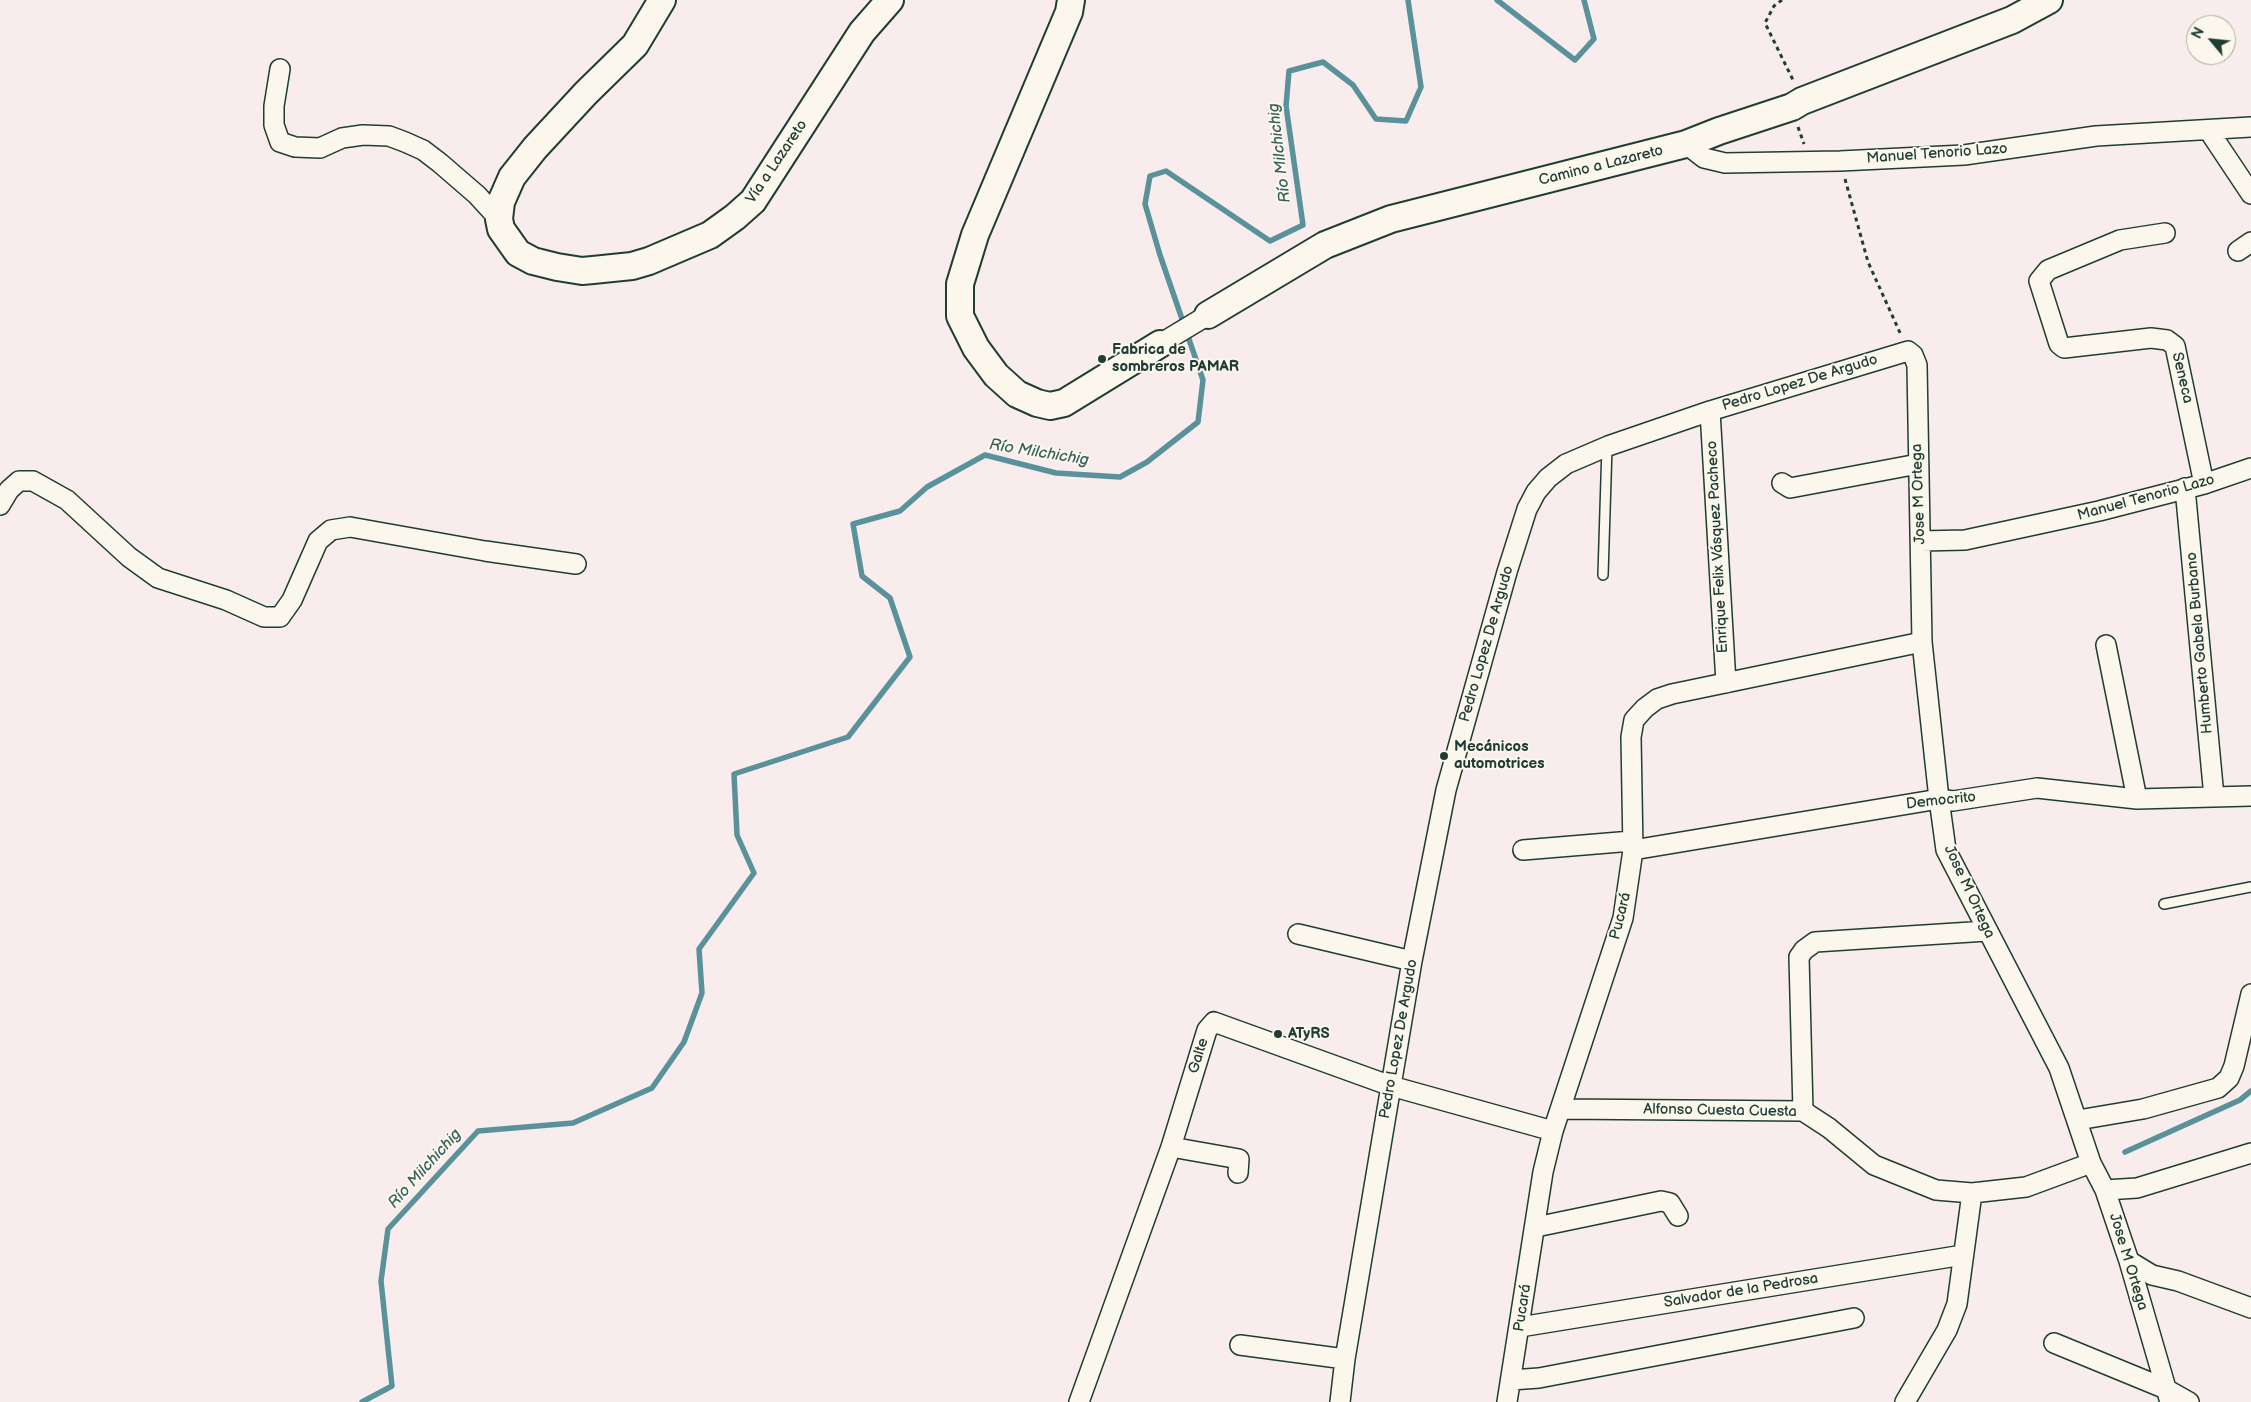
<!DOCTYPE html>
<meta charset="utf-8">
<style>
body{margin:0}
#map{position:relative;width:2251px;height:1402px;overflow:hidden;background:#f8ecec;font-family:"Balsamiq Sans",sans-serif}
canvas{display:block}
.north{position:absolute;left:2186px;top:15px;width:50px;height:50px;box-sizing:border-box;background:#fbf7ec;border:1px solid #a3ada2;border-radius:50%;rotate:298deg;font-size:14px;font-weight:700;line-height:20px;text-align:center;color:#1f3d34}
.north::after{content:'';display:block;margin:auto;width:18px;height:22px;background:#1f3d34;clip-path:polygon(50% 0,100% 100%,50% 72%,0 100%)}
</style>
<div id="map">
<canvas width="2251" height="1402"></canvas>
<div class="north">N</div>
</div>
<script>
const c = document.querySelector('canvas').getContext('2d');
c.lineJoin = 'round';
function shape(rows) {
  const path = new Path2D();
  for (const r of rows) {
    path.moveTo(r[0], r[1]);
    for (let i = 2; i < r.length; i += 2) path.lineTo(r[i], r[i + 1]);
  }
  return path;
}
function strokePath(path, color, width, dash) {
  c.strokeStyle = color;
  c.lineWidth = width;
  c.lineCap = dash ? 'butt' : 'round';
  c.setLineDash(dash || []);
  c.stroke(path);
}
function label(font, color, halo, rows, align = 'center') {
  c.font = font + ' "Balsamiq Sans",sans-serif';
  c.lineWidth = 4;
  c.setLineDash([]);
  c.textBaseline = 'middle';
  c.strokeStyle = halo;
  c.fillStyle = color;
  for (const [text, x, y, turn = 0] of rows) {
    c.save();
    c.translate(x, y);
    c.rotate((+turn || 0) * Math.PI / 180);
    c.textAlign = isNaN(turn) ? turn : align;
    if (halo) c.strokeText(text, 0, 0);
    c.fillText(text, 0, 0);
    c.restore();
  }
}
const stream = shape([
 [1497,0,1575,60,1594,39,1584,0],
 [2125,1152,2240,1100,2251,1091],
 [362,1402,392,1386,381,1281,388,1229,478,1131,573,1123,652,1088,684,1042,702,993,699,949,754,873,737,835,734,774,848,737,910,657,890,598,862,576,853,524,900,511,927,487,985,455,1056,473,1120,477,1147,462,1198,422,1203,380,1160,255,1145,204,1150,176,1166,171,1270,241,1303,225,1286,106,1289,71,1323,62,1353,85,1376,119,1406,121,1421,87,1408,0]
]);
const path = shape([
 [1782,0,1774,6,1765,23,1794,82],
 [1798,127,1804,144],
 [1845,179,1868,262,1901,335]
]);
const lane = shape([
 [1603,575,1607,446],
 [2164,904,2251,887]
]);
const street = shape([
 [280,69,274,106,274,125,280,142,295,147,320,148,342,138,363,135,389,136,405,142,423,150,440,163,477,195,499,219],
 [2209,131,2251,194],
 [1686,144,1704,158,1725,163,1840,161,1964,155,2096,136,2251,127],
 [2165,233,2120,240,2048,270,2039,281,2059,344,2064,348,2151,338,2167,340,2175,346,2204,484],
 [2238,251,2251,242],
 [1160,344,1208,315],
 [1710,411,1726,683],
 [1782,483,1790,488,1918,464],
 [2185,488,2214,797],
 [0,505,9,490,19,481,33,481,67,500,129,557,158,578,226,600,264,617,280,617,292,600,318,541,331,530,350,527,485,551,576,564],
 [1921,541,1965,540,2099,511,2204,484,2251,468],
 [2106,645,2137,799],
 [1523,850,1632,841],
 [1633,850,1939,799,1953,801,2037,788,2137,799,2251,796],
 [1298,934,1412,961],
 [1561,1109,1803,1111,1829,1128,1874,1165,1936,1190,1972,1193,2026,1187,2091,1163],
 [1803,1111,1799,957,1804,950,1815,942,1987,931],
 [2078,1120,2143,1109,2218,1088,2229,1078,2234,1066,2251,994],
 [1171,1147,1239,1159,1238,1173],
 [2105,1190,2137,1188,2251,1153],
 [1536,1227,1661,1201,1670,1203,1678,1216],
 [2129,1261,2152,1275,2178,1281,2251,1308],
 [1520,1327,1963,1255],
 [2054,1343,2166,1389,2189,1402],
 [1240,1345,1345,1359],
 [1511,1380,1539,1378,1854,1318],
 [1079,1402,1171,1147,1207,1030,1214,1022,1391,1086,1553,1131],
 [1340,1402,1345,1359,1412,961,1446,790,1507,572,1527,509,1536,492,1548,478,1566,464,1608,446,1710,411,1908,351,1913,355,1917,365,1922,642,1939,799,1946,850,2059,1068,2091,1163,2105,1190,2129,1261,2170,1402],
 [1507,1402,1543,1172,1553,1131,1623,918,1633,850,1631,737,1634,720,1645,708,1657,699,1672,694,1922,642],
 [1905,1402,1947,1330,1957,1304,1972,1193]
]);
const secondary = shape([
 [662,0,635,45,586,93,535,148,512,177,501,202,499,219,501,229,518,253,533,261,557,267,582,271,593,270,632,266,649,261,710,235,735,217,753,201,862,32,890,0],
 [1071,0,1069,12,975,235,960,284,960,316,976,348,996,375,1017,394,1037,403,1050,406,1064,403,1160,344],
 [1208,315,1325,245,1391,219,1686,144,1719,131,1792,107,1802,101,2012,20,2049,0]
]);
const markers = [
 [1102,359,5,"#1f3d34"],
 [1444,756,5,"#1f3d34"],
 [1278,1034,5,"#1f3d34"]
];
const streetNames = [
 ["Manuel Tenorio Lazo",1937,154,-4],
 ["Vía a Lazareto",777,162,-56],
 ["Camino a Lazareto",1601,166,-14],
 ["Seneca",2182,378,77],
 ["Pedro Lopez De Argudo",1800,383,-17],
 ["Jose M Ortega",1919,494,-92],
 ["Manuel Tenorio Lazo",2146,498,-15],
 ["Enrique Felix Vásquez Pacheco",1718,547,-93],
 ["Humberto Gabela Burbano",2200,643,-95],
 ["Pedro Lopez De Argudo",1487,644,-74],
 ["Democrito",1941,801,-6],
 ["Jose M Ortega",1969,892,65],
 ["Pucará",1621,916,-76],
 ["Pedro Lopez De Argudo",1399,1039,-80],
 ["Galte",1199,1056,-73],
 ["Alfonso Cuesta Cuesta",1720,1111,1],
 ["Jose M Ortega",2128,1262,73],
 ["Salvador de la Pedrosa",1741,1291,-9],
 ["Pucará",1523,1308,-81]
];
const poiNames = [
 ["Fabrica de",1112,350],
 ["sombreros PAMAR",1112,367],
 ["Mecánicos",1454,747],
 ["automotrices",1454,764],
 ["ATyRS",1288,1034]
];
const waterNames = [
 ["Río Milchichig",1280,153,-97],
 ["Río Milchichig",1039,453,9],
 ["Río Milchichig",425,1169,-48]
];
strokePath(stream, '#5a929c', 5.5);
strokePath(lane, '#1f3d34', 12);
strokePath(street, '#1f3d34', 22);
strokePath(secondary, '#1f3d34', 30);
strokePath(path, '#1f3d34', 3, [4, 4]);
strokePath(lane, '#fbf7ec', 9);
strokePath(street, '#fbf7ec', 19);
strokePath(secondary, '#fbf7ec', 26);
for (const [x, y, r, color] of markers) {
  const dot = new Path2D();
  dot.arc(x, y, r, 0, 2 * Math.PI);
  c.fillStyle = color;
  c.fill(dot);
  strokePath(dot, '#fbf7ec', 2);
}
label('15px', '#1f3d34', '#fbf7ec', streetNames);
label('bold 15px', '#1f3d34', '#fbf7ec', poiNames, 'left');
label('italic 16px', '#386060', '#fbf7ec', waterNames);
</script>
